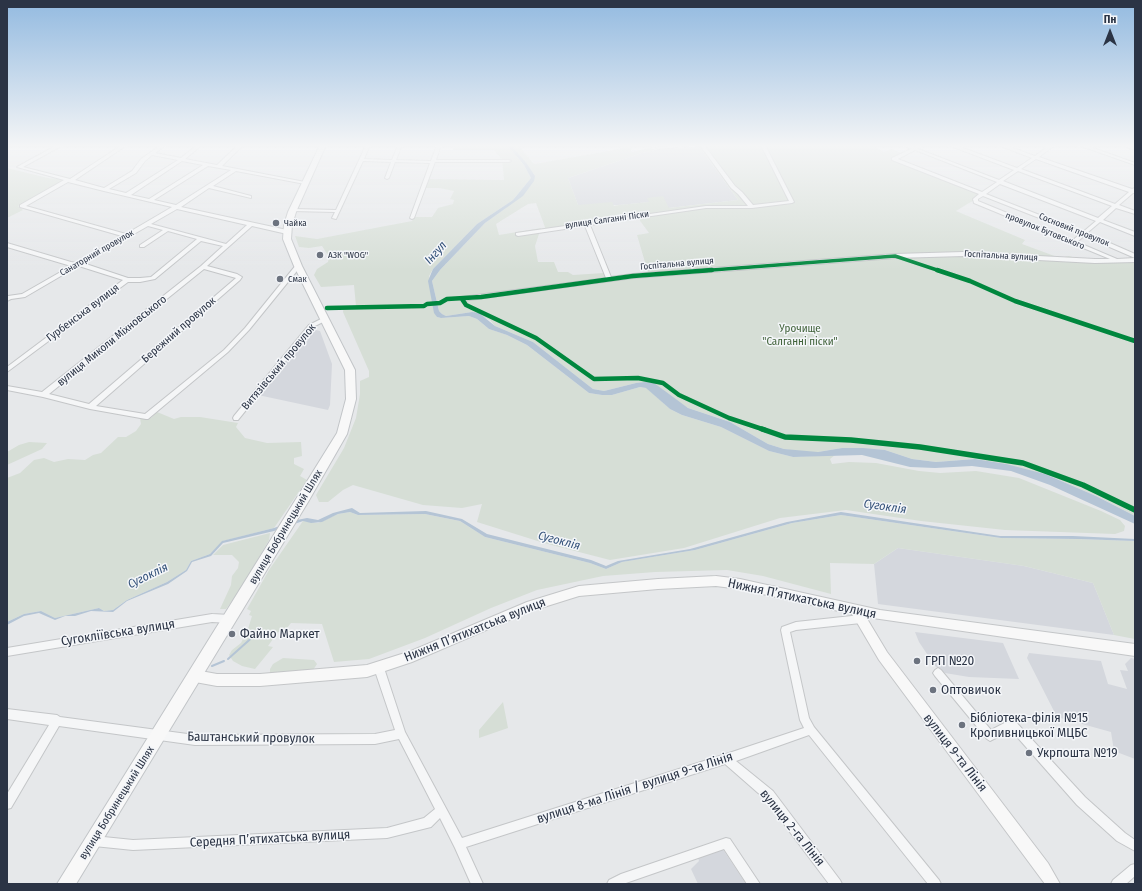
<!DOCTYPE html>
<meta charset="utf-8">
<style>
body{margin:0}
#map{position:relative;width:1142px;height:891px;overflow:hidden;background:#e6e8ea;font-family:"Fira Sans Condensed",sans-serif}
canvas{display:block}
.frame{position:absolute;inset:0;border:8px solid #2b3445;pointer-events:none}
.north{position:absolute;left:1090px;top:12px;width:40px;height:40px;-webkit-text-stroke:3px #f4f6f9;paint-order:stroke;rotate:0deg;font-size:11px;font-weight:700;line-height:16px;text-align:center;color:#2b3445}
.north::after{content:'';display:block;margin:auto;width:14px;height:18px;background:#2b3445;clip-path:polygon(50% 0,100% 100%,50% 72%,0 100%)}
</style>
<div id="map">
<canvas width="1142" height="891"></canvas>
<div class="frame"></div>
<div class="north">Пн</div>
</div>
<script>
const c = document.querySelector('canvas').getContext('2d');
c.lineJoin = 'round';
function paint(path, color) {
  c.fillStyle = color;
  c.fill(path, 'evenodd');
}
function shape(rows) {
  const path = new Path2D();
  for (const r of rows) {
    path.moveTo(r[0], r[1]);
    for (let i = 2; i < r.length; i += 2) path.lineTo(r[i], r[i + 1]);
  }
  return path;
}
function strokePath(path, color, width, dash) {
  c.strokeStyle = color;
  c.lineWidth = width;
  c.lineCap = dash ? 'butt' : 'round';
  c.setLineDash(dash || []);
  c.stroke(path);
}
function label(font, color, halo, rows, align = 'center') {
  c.font = font + ' "Fira Sans Condensed",sans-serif';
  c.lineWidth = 3;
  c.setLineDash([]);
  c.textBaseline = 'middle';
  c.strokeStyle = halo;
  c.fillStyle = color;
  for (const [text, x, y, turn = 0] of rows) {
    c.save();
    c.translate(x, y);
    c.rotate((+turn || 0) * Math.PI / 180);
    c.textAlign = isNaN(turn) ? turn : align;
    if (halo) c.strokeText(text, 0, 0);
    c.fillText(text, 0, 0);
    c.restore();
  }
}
const built = shape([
 [699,146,738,200,668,208,648,198,650,202,619,205,578,205,568,178,642,153,661,149],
 [312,329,320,331,332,364,330,405,328,410,258,395],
 [898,548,1024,566,1093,583,1114,635,878,604,874,564],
 [915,632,1003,643,1019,679,969,677,945,673,935,666,919,642],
 [1029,653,1101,661,1108,684,1127,689,1120,670,1128,671,1125,664,1131,658,1135,659,1135,759,1114,751,1111,732,1057,717,1027,658],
 [722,848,746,884,698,884,691,869,699,861,698,858]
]);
const green = shape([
 [454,145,507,145,524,165,531,178,513,200,477,224,433,269,429,276,437,317,441,318,469,316,477,319,489,329,507,335,527,345,589,393,602,395,612,395,640,387,647,388,670,409,682,415,721,427,769,451,793,457,835,455,830,459,832,464,849,462,876,463,919,471,940,473,976,471,1019,478,1101,511,1120,520,1125,526,1124,531,1115,534,1005,530,921,521,846,510,780,518,684,548,610,560,544,543,477,522,482,504,462,508,423,505,353,485,343,490,328,502,319,502,316,495,344,448,356,418,360,394,360,381,369,377,369,371,343,312,344,306,356,306,354,285,321,287,314,275,317,269,328,262,329,257,322,246,309,248,299,247,295,236,317,239,412,221,414,217,432,217,438,208,453,204,454,200,450,199,454,191,439,188,421,188,425,179,504,180,502,160,494,150,453,150],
 [511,145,518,145,534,164,620,149,623,145,632,145,631,152,650,148,656,150,642,153,568,178,578,205,612,202,614,206,619,205,649,202,647,198,663,196,669,208,738,200,699,146,871,145,884,152,891,149,902,153,896,157,901,161,988,194,969,203,956,211,1025,240,1022,244,1060,258,1069,256,1079,259,1135,261,1135,516,1096,496,1045,474,975,459,936,462,912,459,885,450,842,448,818,452,802,452,784,449,768,444,730,422,688,408,670,397,662,389,636,383,604,391,593,389,533,342,495,326,490,320,472,312,446,316,442,314,439,311,432,281,440,270,485,223,506,208,535,176],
 [536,203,546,230,638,218,649,233,637,235,649,276,608,281,604,273,573,275,568,272,558,272,554,262,538,262,535,246,541,228,499,235,496,224,528,204],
 [7,168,48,178,58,179,63,181,18,206,23,210,7,218],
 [157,412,174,419,181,417,200,417,238,423,236,427,245,438,267,443,301,442,302,456,294,458,294,464,304,469,300,476,307,480,274,528,223,541,210,554,191,561,186,570,167,582,127,600,113,610,104,611,99,608,55,618,41,611,24,614,7,622,7,478,20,473,34,460,44,458,54,462,68,459,85,460,93,455,101,453,118,437,126,437,136,431,141,424,140,418,151,418],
 [29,442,47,443,42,449,7,465,7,452,19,445],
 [350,512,358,515,425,514,460,521,485,537,590,563,606,569,622,562,695,550,792,523,841,515,1001,538,1078,539,1135,541,1135,639,1114,635,1093,583,1024,566,898,548,874,564,830,563,831,594,763,576,727,570,655,572,603,576,537,590,491,608,425,638,369,659,334,662,322,624,291,623,283,633,278,632,268,646,273,647,255,669,242,666,233,661,229,655,232,650,241,643,248,629,252,616,249,615,251,611,247,609,269,570,303,521,318,523,338,514],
 [270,533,269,540,240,590,226,609,220,609,231,585,232,576,238,568,239,562,232,555,213,555,223,545],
 [283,658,314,660,317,664,313,670,270,673,270,669,273,664],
 [503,702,508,728,479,738,479,730]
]);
const water = shape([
 [507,145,511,145,527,164,535,176,534,181,523,196,485,223,440,270,432,281,439,311,442,314,446,316,472,312,479,313,495,326,533,342,593,389,604,391,636,383,646,382,654,383,688,408,730,422,768,444,784,449,818,452,842,448,863,448,885,450,912,459,936,462,975,459,1006,464,1045,474,1096,496,1135,516,1135,524,1050,485,1011,471,972,466,935,468,910,467,862,455,793,457,769,451,721,427,682,415,670,409,646,388,640,387,612,395,602,395,589,393,527,345,507,335,489,329,477,319,469,316,441,318,437,317,434,313,428,281,433,269,477,224,513,200,531,178,524,165],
 [352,508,360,513,426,511,462,519,487,534,591,560,606,566,618,561,690,549,787,522,841,512,1000,536,1073,536,1135,539,1135,541,1078,539,1001,538,841,515,792,523,695,550,622,562,606,569,590,563,485,537,460,521,425,514,358,515,350,512,338,514,322,522,311,523,303,521,274,531,223,543,211,556,192,562,187,571,168,584,127,601,113,612,91,611,75,616,65,616,55,620,39,613,24,616,7,625,7,622,24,614,41,611,55,618,99,608,104,611,113,610,127,600,167,582,186,570,191,561,210,554,222,541,274,528,297,520,307,518,318,520,333,513]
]);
const stream = shape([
 [228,659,256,634],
 [212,666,224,661]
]);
const street = shape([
 [57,145,63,145,23,167,70,179,122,145,127,145,75,180,104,188,132,171,141,159,161,145,166,145,155,153,181,158,197,145,202,145,185,159,217,165,238,145,243,145,222,166,305,182,307,183,305,184,236,171,213,186,251,196,251,198,209,188,181,207,287,230,290,232,287,234,252,226,207,266,237,274,242,277,240,280,96,406,145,414,224,350,245,328,296,265,300,265,301,266,249,330,228,352,148,419,146,419,90,409,43,397,7,390,7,386,42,392,201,266,223,246,201,241,155,279,140,282,128,282,7,372,7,367,123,280,82,267,78,266,25,297,11,299,7,301,8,296,22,294,71,266,7,247,7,243,71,262,76,263,122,236,20,207,20,205,64,180,17,167,57,145],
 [152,155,178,160,126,193,109,189,136,173,145,161,152,155],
 [182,161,203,165,149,199,131,195,182,161],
 [208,166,231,170,176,205,154,200,208,166],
 [68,182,104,191,172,207,126,234,26,206,68,182],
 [177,209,247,225,226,244,151,224,177,209],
 [148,226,163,230,140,245,140,247,144,247,168,231,197,239,151,277,140,278,128,278,83,263,148,226],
 [204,269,236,278,89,404,49,394,204,269],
 [366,145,370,145,364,159,392,160,398,145,402,145,396,160,431,161,437,145,441,145,436,160,509,160,511,161,509,162,435,162,414,218,412,219,410,218,430,163,395,162,389,178,387,179,385,178,391,162,363,161,336,219,332,218,335,212,291,211,291,209,293,209,336,210,366,145],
 [652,145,657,145,659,147,694,145,658,149,652,145],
 [700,145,704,145,735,186,742,192,753,205,789,201,761,145,765,145,794,202,792,203,752,208,706,208,590,225,611,277,633,274,895,254,963,252,1095,259,1110,259,974,203,973,199,979,194,892,160,892,158,911,149,903,145,909,145,914,147,918,145,924,145,918,149,999,180,1014,170,948,145,955,145,1017,168,1032,158,998,145,1005,145,1035,156,1050,145,1055,145,1039,157,1132,189,1135,188,1135,193,1133,193,1119,205,1135,211,1135,214,1116,208,1103,220,1135,232,1135,236,1100,222,1087,233,1135,254,1135,258,1084,236,1077,242,1117,259,1135,258,1135,262,1095,263,963,256,895,258,633,278,462,301,459,299,462,297,606,278,585,226,518,236,516,235,516,233,706,206,748,206,738,194,731,188,700,145],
 [915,150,997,182,982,192,898,159,915,150],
 [1036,159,1129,192,1115,204,1021,169,1036,159],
 [1018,171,1112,206,1098,218,1003,181,1018,171],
 [1000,184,1096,221,1083,232,986,194,1000,184],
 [983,196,1080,234,1073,240,978,201,978,199,983,196],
 [1078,145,1085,145,1135,163,1135,165,1078,145],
 [1121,145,1128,145,1135,148,1135,150,1121,145],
 [325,317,327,318,327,320,313,327,238,420,234,420,233,418,234,416,309,325,325,317],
 [212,614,230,615,233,616,234,619,233,622,230,623,212,622,7,656,7,648,212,614],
 [861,615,864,616,865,619,864,622,861,623,796,630,790,632,809,718,814,727,939,880,941,884,928,884,809,735,736,761,773,791,840,880,842,884,829,884,765,799,725,764,466,847,483,884,471,884,455,848,440,818,431,827,387,838,133,850,94,846,90,845,89,841,90,837,94,836,133,840,387,828,424,818,435,809,399,739,375,744,195,745,59,726,11,808,7,809,7,794,49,725,7,719,7,709,57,715,60,717,195,735,375,734,395,730,374,668,376,665,379,664,382,665,384,668,405,732,462,838,726,754,804,728,800,720,781,630,782,627,796,622,861,615],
 [938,668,941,670,991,730,1012,719,1015,721,1085,797,1125,833,1135,840,1135,851,1117,841,1077,805,1011,730,990,741,987,739,935,676,933,673,935,670,938,668],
 [726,838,730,839,760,884,747,884,724,849,623,884,607,884,609,880,621,874,726,838],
 [1135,864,1135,876,1126,884,1111,884,1113,880,1131,865,1135,864]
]);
const secondary = shape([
 [716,576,740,579,880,610,1135,644,1135,656,866,617,887,652,1048,863,1060,884,1045,884,879,660,852,614,740,589,716,586,658,589,579,596,528,612,412,662,367,677,260,686,217,686,195,682,191,680,189,676,191,672,195,670,217,674,260,674,367,665,411,651,527,602,579,586,658,579,716,576]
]);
const primary = shape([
 [320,145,326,145,296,212,292,225,291,239,302,266,355,370,356,399,347,434,308,502,76,884,57,884,337,433,346,399,345,370,294,266,283,239,284,225,288,212,320,145]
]);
const cyclewayFar2 = shape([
 [699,271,895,256,940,271]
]);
const cyclewayFar1 = shape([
 [937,270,970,281,1015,301,1135,341],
 [462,299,466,305,536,338,594,379,638,378,663,383,679,395,729,418,765,430],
 [327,308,424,306,427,304,440,303,447,299,481,297,633,276,712,270]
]);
const cycleway = shape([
 [762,429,785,437,851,440,920,447,1023,463,1083,485,1135,510]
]);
const markers = [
 [276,223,4,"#6c737f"],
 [320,255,4,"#6c737f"],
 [280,279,4,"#6c737f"],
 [232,634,4,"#6c737f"],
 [917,661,4,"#6c737f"],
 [933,690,4,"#6c737f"],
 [962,725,4,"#6c737f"],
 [1029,753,4,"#6c737f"]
];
const farStreetnames = [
 ["вулиця Салганні Піски",607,220,-8],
 ["Сосновий провулок",1074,230,22],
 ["провулок Бутовського",1045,231,22],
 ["Санаторний провулок",97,253,-30],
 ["Госпітальна вулиця",1001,256,3],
 ["Госпітальна вулиця",677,264,-5]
];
const farPoinames = [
 ["Чайка",284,223],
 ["АЗК \"WOG\"",328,255],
 ["Смак",288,279]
];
const streetNames = [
 ["Гурбенська вулиця",83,313,-37],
 ["Бережний провулок",179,330,-41],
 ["вулиця Миколи Міхновського",112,341,-39],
 ["Витязівський провулок",279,367,-50],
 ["вулиця Бобринецький Шлях",286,527,-59],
 ["вулиця Бобринецький Шлях",117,803,-58]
];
const parkNames = [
 ["Урочище",800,329],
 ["\"Салганні піски\"",800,342]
];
const waterNames = [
 ["Інгул",436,253,-48],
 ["Сугоклія",885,507,8],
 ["Сугоклія",559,541,15],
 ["Сугоклія",148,576,-26]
];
const nearStreetnames = [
 ["Нижня Пʼятихатська вулиця",802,599,12],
 ["Нижня Пʼятихатська вулиця",475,630,-22],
 ["Сугокліївська вулиця",118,633,-9],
 ["Баштанський провулок",251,738,1],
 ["вулиця 9-та Лінія",955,753,52],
 ["вулиця 8-ма Лінія / вулиця 9-та Лінія",635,788,-18],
 ["вулиця 2-га Лінія",792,828,51],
 ["Середня Пʼятихатська вулиця",270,839,-3]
];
const nearPoinames = [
 ["Файно Маркет",240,634],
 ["ГРП №20",925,661],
 ["Оптовичок",941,690],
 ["Бібліотека-філія №15",970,718],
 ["Кропивницької МЦБС",970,733],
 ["Укрпошта №19",1037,753]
];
paint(built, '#d4d7dd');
paint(green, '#d6ded6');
paint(water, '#b4c4d5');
strokePath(stream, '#b4c4d5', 2);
strokePath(street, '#c4c6c8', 2);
strokePath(secondary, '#c4c6c8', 2);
strokePath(primary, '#c2c5c8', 2);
paint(street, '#f5f6f7');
paint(secondary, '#f8f8f8');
paint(primary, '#f8f8f8');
strokePath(cyclewayFar2, '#00873e', 3.5);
strokePath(cyclewayFar1, '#00873e', 4.5);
strokePath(cycleway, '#00873e', 5.5);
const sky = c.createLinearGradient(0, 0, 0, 270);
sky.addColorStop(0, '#93bae0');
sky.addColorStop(0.54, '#f4f5f6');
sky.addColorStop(1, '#f4f5f600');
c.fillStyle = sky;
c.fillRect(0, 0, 1142, 270);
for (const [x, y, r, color] of markers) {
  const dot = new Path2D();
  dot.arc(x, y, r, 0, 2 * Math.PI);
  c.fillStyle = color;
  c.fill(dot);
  strokePath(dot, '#f4f6f9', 1.5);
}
label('9px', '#2b3445', '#f4f6f9', farStreetnames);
label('9px', '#2b3445', '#f4f6f9', farPoinames, 'left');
label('11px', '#2b3445', '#f4f6f9', streetNames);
label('11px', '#3f6138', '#f4f6f9', parkNames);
label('italic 12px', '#34527a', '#f4f6f9', waterNames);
label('13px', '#2b3445', '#f4f6f9', nearStreetnames);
label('13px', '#2b3445', '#f4f6f9', nearPoinames, 'left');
</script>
